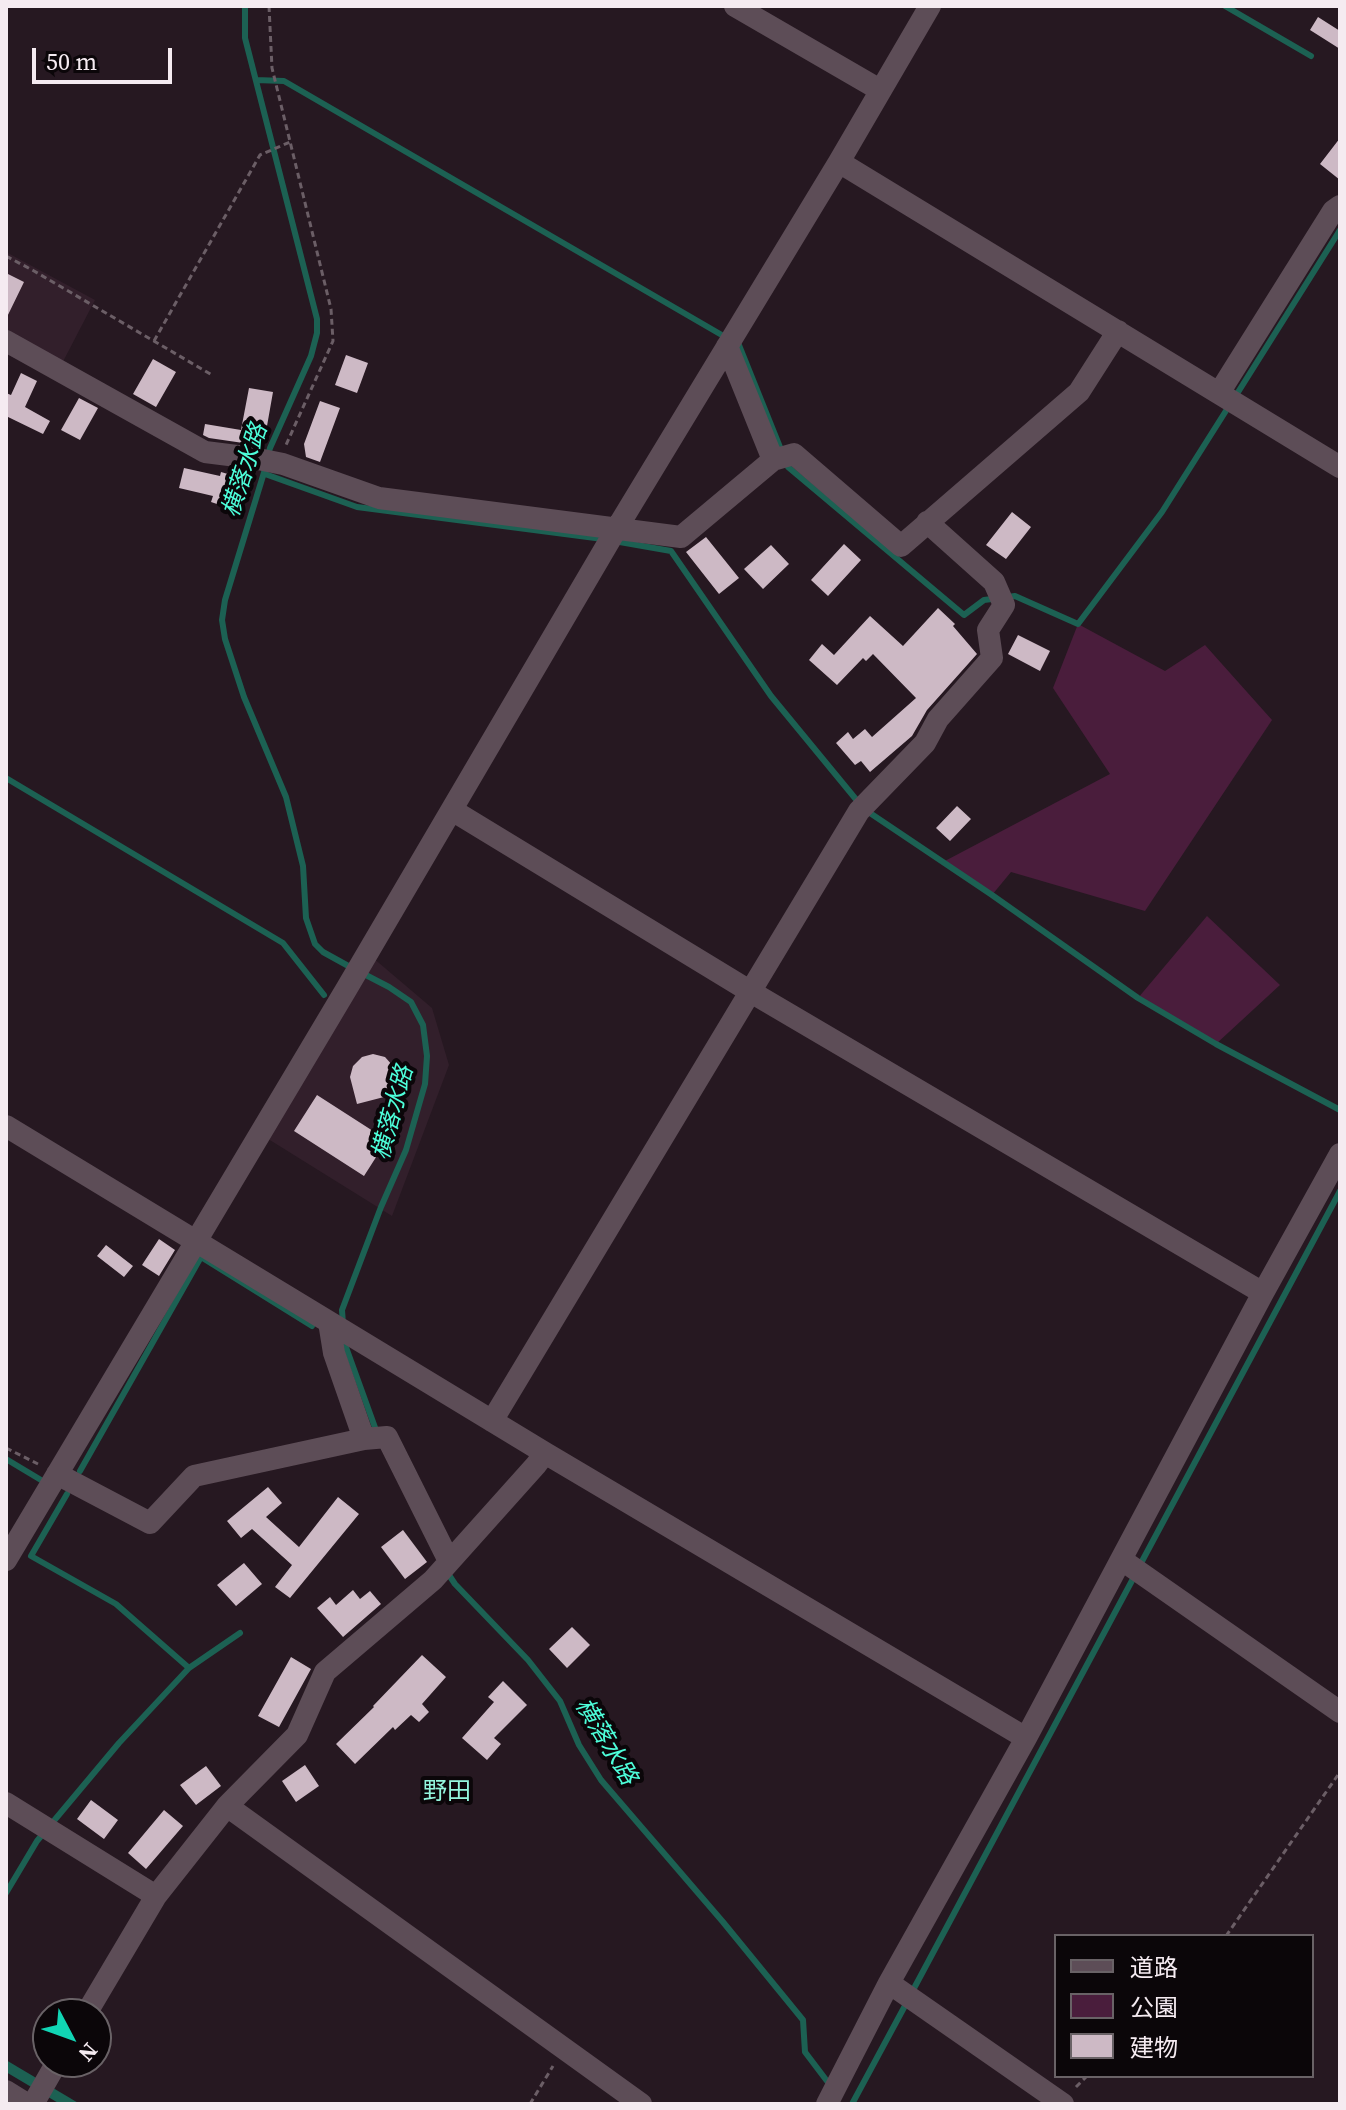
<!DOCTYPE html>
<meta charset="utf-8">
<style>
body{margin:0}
#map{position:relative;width:1346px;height:2110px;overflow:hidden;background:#261821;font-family:"Source Serif 4","Noto Sans JP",serif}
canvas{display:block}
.frame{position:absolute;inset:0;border:8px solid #f5ebf1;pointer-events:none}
.legend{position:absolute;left:1054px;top:1934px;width:260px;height:144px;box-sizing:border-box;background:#0b0609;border:2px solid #696266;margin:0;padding:10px 14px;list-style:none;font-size:24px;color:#f5ebf1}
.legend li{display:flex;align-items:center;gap:16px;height:40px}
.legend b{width:40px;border:2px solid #696266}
.north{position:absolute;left:32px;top:1998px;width:80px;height:80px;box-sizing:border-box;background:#0b0609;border:2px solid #696266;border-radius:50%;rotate:131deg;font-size:22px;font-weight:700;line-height:32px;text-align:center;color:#f5ebf1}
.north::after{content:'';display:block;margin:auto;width:28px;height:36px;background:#11d5b4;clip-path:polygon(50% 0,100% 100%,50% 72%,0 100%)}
.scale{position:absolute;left:32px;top:48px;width:140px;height:36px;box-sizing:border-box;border:4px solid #f5ebf1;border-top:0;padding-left:10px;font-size:24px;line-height:28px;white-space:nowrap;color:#f5ebf1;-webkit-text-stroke:6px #0b0609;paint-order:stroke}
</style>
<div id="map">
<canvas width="1346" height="2110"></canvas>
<div class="frame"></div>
<ul class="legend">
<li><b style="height:10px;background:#5d4d57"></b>道路</li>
<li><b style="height:22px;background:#4a1d3c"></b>公園</li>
<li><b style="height:22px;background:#cdb9c5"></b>建物</li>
</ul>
<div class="north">N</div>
<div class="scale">50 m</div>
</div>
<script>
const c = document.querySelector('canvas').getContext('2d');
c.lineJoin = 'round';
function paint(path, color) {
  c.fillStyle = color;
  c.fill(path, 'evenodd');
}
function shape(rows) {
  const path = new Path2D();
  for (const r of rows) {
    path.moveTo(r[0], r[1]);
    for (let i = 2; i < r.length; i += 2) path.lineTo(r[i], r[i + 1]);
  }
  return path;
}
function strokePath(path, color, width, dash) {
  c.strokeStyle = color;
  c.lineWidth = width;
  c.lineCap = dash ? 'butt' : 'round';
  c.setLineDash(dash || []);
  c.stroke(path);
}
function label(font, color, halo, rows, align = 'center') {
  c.font = font + ' "Source Serif 4","Noto Sans JP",serif';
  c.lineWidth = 8;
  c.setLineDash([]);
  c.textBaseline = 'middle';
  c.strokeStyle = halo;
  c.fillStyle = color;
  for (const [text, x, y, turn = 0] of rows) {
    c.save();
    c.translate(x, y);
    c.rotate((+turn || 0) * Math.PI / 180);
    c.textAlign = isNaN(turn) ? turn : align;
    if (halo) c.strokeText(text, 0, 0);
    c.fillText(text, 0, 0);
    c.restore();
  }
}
const built = shape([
 [6,252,95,300,55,377,6,354],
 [372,957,432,1008,449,1065,392,1216,265,1137]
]);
const green = shape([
 [1078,624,1165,671,1205,645,1272,720,1145,911,1011,872,992,895,943,862,1110,774,1053,688],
 [1207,916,1280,985,1216,1044,1138,998]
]);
const water = shape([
 [6,2060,80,2104,60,2104,6,2072]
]);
const stream = shape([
 [245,6,245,38,317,319,317,333,311,356,270,448,268,455],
 [1225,6,1311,56],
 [256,80,284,81,739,345,782,452],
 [1235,397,1340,230],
 [787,463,788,467,964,615,984,600,1015,596,1078,624,1162,512,1229,406],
 [266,466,225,600,222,620,225,639,244,697,286,797,303,866,306,918,315,944,323,952,352,968],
 [265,474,357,507,603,539],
 [614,541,671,551,771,696,859,803],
 [6,778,283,943,324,995],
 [867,811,992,895,1138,998,1216,1044,1340,1110],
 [343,1324,342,1310,381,1207,406,1150,425,1084,427,1056,423,1025,411,1002,389,987,362,973],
 [343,1339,377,1433],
 [6,1459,41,1480],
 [80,1471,201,1257,312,1326],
 [67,1494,31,1556,116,1604,189,1668],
 [1140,1565,1340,1191],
 [447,1572,455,1584,528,1660,560,1701,579,1745,601,1780,723,1922,803,2020,805,2052,830,2085],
 [6,1893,37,1841,119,1743,189,1668,240,1633],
 [912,1992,1135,1575],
 [852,2104,907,2002]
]);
const building = shape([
 [1318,17,1340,31,1340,49,1310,30],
 [1340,138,1340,180,1320,164],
 [6,273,24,282,6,319],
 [346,355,368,363,357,393,335,385],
 [153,359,176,372,156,407,133,394],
 [21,373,37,381,25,407,50,421,43,434,6,416,6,393,11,395],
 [249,388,273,392,267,426,261,425,257,445,209,438,203,435,205,424,241,430],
 [79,398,98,408,80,440,61,430],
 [320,401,340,408,320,462,306,457,304,444],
 [184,468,220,476,221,472,245,479,235,510,211,502,213,496,179,488],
 [1012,512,1031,527,1006,559,986,545],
 [706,537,739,578,719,594,686,552],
 [844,544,861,560,828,596,811,580],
 [771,545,789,564,763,589,744,569],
 [938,608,955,624,953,626,977,654,927,710,912,736,870,772,861,761,855,765,836,743,848,732,853,739,865,729,872,737,916,698,873,654,866,661,863,658,837,685,809,660,822,644,834,655,870,616,903,646],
 [1018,635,1050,651,1040,671,1008,654],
 [957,806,971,819,950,841,936,828],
 [373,1054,385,1057,393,1066,396,1077,393,1089,384,1097,357,1104,350,1077,353,1066,362,1057],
 [317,1095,387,1140,364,1176,294,1131],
 [159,1239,175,1250,159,1276,142,1265],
 [106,1245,133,1266,124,1277,97,1256],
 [268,1487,282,1503,266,1517,299,1547,338,1497,359,1514,290,1598,275,1587,292,1565,252,1529,241,1538,227,1521],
 [403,1530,427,1562,405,1579,381,1547],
 [244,1563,262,1584,236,1606,217,1585],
 [353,1590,360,1599,370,1591,381,1604,343,1637,317,1608,330,1597,336,1605],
 [572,1627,590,1645,567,1668,549,1649],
 [422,1655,446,1677,422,1704,429,1712,419,1722,411,1715,395,1730,393,1727,355,1764,336,1744,374,1707,373,1706],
 [291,1657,311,1669,279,1727,258,1716],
 [503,1681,527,1705,494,1738,501,1744,487,1760,462,1738,494,1702,488,1697],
 [305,1765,319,1786,296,1802,282,1781],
 [206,1766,221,1786,196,1805,180,1785],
 [91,1800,118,1820,104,1839,77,1819],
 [164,1810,183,1826,146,1869,128,1853]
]);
const path = shape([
 [269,6,272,68,331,309,333,341,286,445],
 [6,256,34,271,212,375],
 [154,341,260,155,290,142],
 [6,1448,38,1464],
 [1226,1936,1340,1772],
 [1076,2087,1087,2076],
 [530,2104,553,2066]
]);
const minor = shape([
 [735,6,880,90],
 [839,162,1340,467],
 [6,341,205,452,253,458,283,464,379,498,681,537,773,460,794,454,901,546,1079,392,1118,331],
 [727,346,773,460],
 [1219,393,1333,211,1340,206],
 [452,810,751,992,1263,1293],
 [6,1126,545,1453,1026,1738],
 [329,1322,334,1353,364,1439],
 [492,1421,859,811,925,743,938,719,992,658,988,630,1004,605,994,582,927,522],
 [57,1474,150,1523,194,1476,364,1439,387,1437,449,1561],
 [6,1560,347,988,617,528,839,162,930,6],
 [1122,1560,1340,1712],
 [6,1803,156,1896],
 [227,1806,641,2104],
 [889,1983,1063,2104],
 [86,2014,156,1896,227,1806,297,1735,325,1672,433,1580,536,1465,545,1453],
 [6,2091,27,2104],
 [33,2104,57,2062],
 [827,2104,889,1983,1026,1738,1263,1293,1340,1154]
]);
const waterNames = [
 ["横落水路",246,471,-72],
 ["横落水路",394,1113,-75],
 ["横落水路",605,1742,59]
];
const neighbourhoodNames = [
 ["野田",447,1793]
];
paint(built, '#321f2b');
paint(green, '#4a1d3c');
paint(water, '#1c6153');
strokePath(stream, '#1c6153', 6);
paint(building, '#cdb9c5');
strokePath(path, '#6b5e66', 3, [6, 4]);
strokePath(minor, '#5d4d57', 22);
label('italic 24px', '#4dfeda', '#0b0609', waterNames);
label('24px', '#93f5dd', '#0b0609', neighbourhoodNames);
</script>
